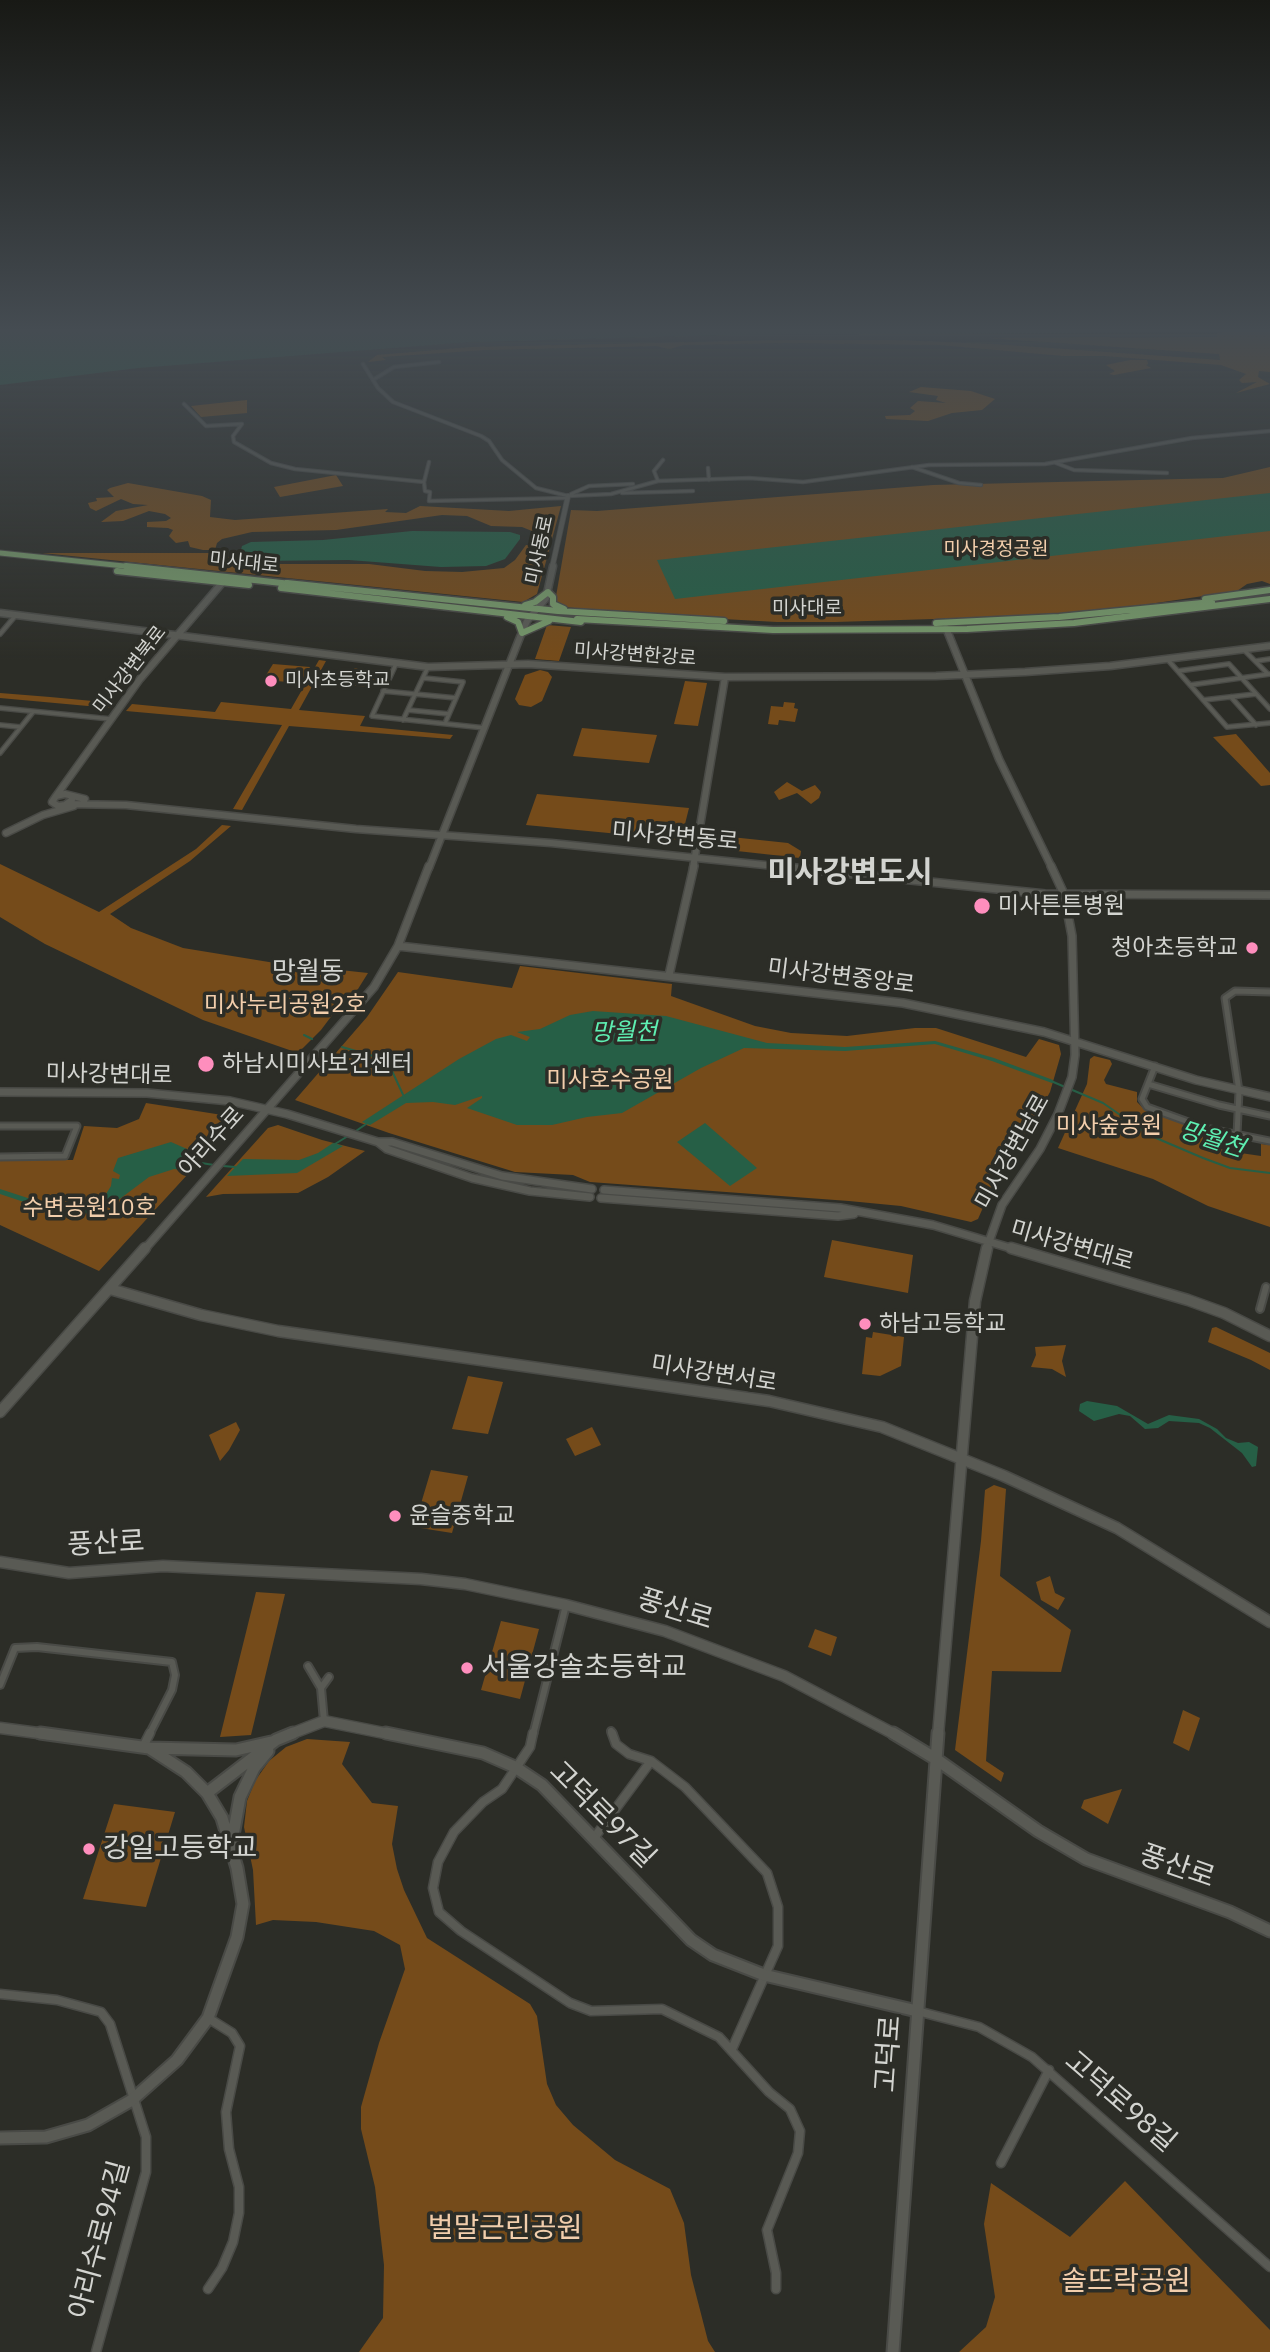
<!DOCTYPE html>
<meta charset="utf-8">
<style>
body{margin:0}
canvas{display:block;background:#2c2d27}
</style>
<canvas width="1270" height="2352"></canvas>
<script>
const c = document.querySelector('canvas').getContext('2d');
c.lineJoin = 'round';
function paint(path, color) {
  c.fillStyle = color;
  c.fill(path, 'evenodd');
}
function shape(rows) {
  const path = new Path2D();
  for (const r of rows) {
    path.moveTo(r[0], r[1]);
    for (let i = 2; i < r.length; i += 2) path.lineTo(r[i], r[i + 1]);
  }
  return path;
}
function strokePath(path, color, width, dash) {
  c.strokeStyle = color;
  c.lineWidth = width;
  c.lineCap = dash ? 'butt' : 'round';
  c.setLineDash(dash || []);
  c.stroke(path);
}
function label(font, color, halo, rows, align = 'center') {
  c.font = font + ' "IBM Plex Sans","Noto Sans KR",sans-serif';
  c.lineWidth = 7;
  c.setLineDash([]);
  c.textBaseline = 'middle';
  c.strokeStyle = halo;
  c.fillStyle = color;
  for (const [text, x, y, turn = 0] of rows) {
    c.save();
    c.translate(x, y);
    c.rotate((+turn || 0) * Math.PI / 180);
    c.textAlign = isNaN(turn) ? turn : align;
    if (halo) c.strokeText(text, 0, 0);
    c.fillText(text, 0, 0);
    c.restore();
  }
}
const green = shape([
 [1222,332,1270,332,1270,372,1259,371,1258,377,1270,384,1236,393,1257,382,1242,383,1239,380,1246,374,1221,365,1104,356,1064,356,940,345,786,343,684,345,669,349,656,346,485,350,382,357,386,360,368,362,377,355,471,347,786,340,895,340,993,344,1220,360,1219,354,988,338,1217,337,1217,333],
 [1130,360,1147,360,1148,364,1146,365,1151,368,1114,375,1109,374,1115,371,1106,365],
 [921,387,971,391,995,399,982,410,952,413,928,421,886,419,885,416,910,415,915,411,910,408,918,401,946,403,936,400,938,396,909,392],
 [247,400,247,413,201,417,191,406],
 [1270,467,1270,584,1262,581,1247,584,1237,591,1129,607,1032,616,835,622,777,622,634,614,565,607,555,602,571,510,597,511,933,485,1223,478],
 [336,475,343,486,280,497,274,487],
 [128,483,202,496,211,500,210,517,235,520,388,509,385,512,406,513,420,506,509,511,561,506,552,539,531,539,532,531,522,527,491,526,467,516,442,515,336,530,252,532,222,539,217,543,215,550,203,550,190,547,188,541,176,543,169,536,173,530,168,528,147,527,147,522,166,521,171,518,165,514,149,511,123,521,101,522,116,511,148,505,133,504,121,499,96,511,90,508,88,503,97,501,96,498,114,497,107,490,110,488],
 [526,545,550,547,537,594,523,602,42,553,224,553,234,562,246,564,369,564,425,571,462,572,504,568,515,560],
 [547,625,571,627,559,661,535,659],
 [319,660,326,661,299,710,365,716,360,726,453,735,450,739,289,726,242,810,233,809,282,725,126,711,132,704,215,712,221,702,291,709],
 [273,664,310,667,301,683,263,680],
 [351,668,367,669,386,671,378,688,345,685,343,683],
 [540,670,548,672,552,677,542,701,531,707,519,705,515,699,525,675],
 [685,681,707,683,698,726,674,724],
 [0,693,50,697,114,703,110,708,0,698],
 [784,702,795,703,794,708,798,709,795,722,779,720,778,725,768,724,771,706,783,707],
 [582,728,657,735,649,763,573,756],
 [1236,734,1270,773,1270,785,1261,786,1213,737],
 [787,782,802,791,815,785,821,792,819,798,811,804,797,793,779,800,774,792],
 [537,794,689,808,681,840,526,825],
 [222,825,231,826,190,861,110,914,131,928,183,948,275,963,368,973,358,989,345,998,321,1030,298,1053,203,1020,45,944,0,917,0,864,99,912,196,849],
 [712,835,788,843,801,851,800,858,710,848],
 [520,966,672,984,671,996,755,1026,791,1033,847,1036,915,1028,936,1028,1026,1057,1039,1039,1059,1045,1061,1054,1050,1092,1033,1123,995,1180,978,1219,971,1222,901,1206,849,1201,590,1182,573,1175,515,1172,389,1133,295,1100,367,1017,398,972,512,988],
 [1094,1056,1110,1060,1112,1064,1104,1080,1106,1084,1137,1092,1137,1102,1144,1109,1204,1132,1202,1142,1227,1151,1261,1156,1261,1144,1270,1145,1270,1227,1208,1206,1153,1179,1058,1148,1087,1084,1090,1059],
 [146,1103,235,1117,232,1126,99,1271,0,1225,0,1160,73,1160,84,1126,117,1128,139,1119],
 [278,1125,322,1140,365,1151,328,1177,298,1193,223,1194,206,1197,268,1128],
 [832,1240,913,1255,908,1293,824,1277],
 [1216,1327,1270,1353,1270,1370,1251,1360,1208,1342,1212,1328],
 [873,1332,904,1337,901,1366,880,1376,862,1374,866,1337,872,1338],
 [1066,1345,1062,1361,1066,1377,1052,1369,1031,1367,1036,1355,1035,1347],
 [468,1376,503,1382,488,1434,452,1429],
 [236,1422,240,1430,229,1450,220,1461,209,1435],
 [592,1427,601,1445,575,1456,566,1439],
 [431,1470,468,1476,452,1533,414,1527],
 [994,1485,1006,1489,1000,1576,1071,1630,1061,1672,992,1671,986,1761,1004,1773,1001,1782,955,1750,981,1541,985,1490],
 [1050,1576,1055,1593,1065,1598,1058,1610,1041,1600,1036,1582],
 [256,1592,285,1594,251,1735,220,1737],
 [501,1621,539,1629,520,1699,481,1690],
 [815,1629,837,1637,831,1656,808,1647],
 [1183,1710,1200,1718,1189,1751,1173,1743],
 [307,1739,350,1742,342,1764,372,1803,398,1806,392,1844,397,1869,404,1890,427,1938,530,2004,537,2016,547,2084,556,2105,573,2125,615,2160,670,2189,684,2223,691,2275,708,2341,715,2352,359,2352,383,2318,384,2265,375,2187,361,2129,361,2107,379,2043,405,1969,400,1945,374,1931,316,1922,273,1920,256,1925,253,1870,244,1827,247,1801,255,1781,269,1761,286,1747],
 [1122,1789,1108,1824,1081,1808,1084,1800],
 [114,1804,175,1812,146,1907,83,1899],
 [1125,2181,1270,2330,1270,2352,959,2352,986,2327,995,2297,984,2224,991,2183,1070,2237]
]);
const water = shape([
 [0,332,1210,332,729,335,469,342,138,368,0,385],
 [1270,493,1270,531,675,599,657,560],
 [412,531,510,532,520,535,520,539,505,559,486,566,441,567,349,560,255,561,241,559,240,554,242,546,251,542,323,540],
 [593,1011,666,1016,767,1043,845,1047,935,1041,994,1058,1053,1080,1052,1083,992,1061,935,1044,845,1051,744,1048,701,1068,622,1113,587,1117,552,1125,517,1125,467,1108,482,1098,482,1096,455,1105,433,1102,406,1103,370,1125,362,1122,459,1059,496,1039,511,1035,527,1041,530,1037,517,1032,540,1029,570,1015],
 [705,1123,757,1168,730,1186,677,1142],
 [171,1142,203,1156,189,1171,174,1169,149,1177,113,1204,95,1213,60,1214,0,1194,0,1189,43,1203,81,1208,89,1206,106,1194,111,1186,112,1178,119,1179,120,1175,113,1171,118,1158],
 [333,1143,343,1146,297,1173,227,1176,243,1159,299,1160,318,1153],
 [1087,1401,1117,1406,1148,1424,1169,1415,1199,1419,1217,1429,1226,1438,1238,1443,1249,1442,1258,1447,1256,1466,1252,1467,1242,1453,1210,1428,1199,1423,1169,1421,1158,1428,1145,1429,1130,1416,1119,1414,1094,1421,1079,1411,1080,1404]
]);
const stream = shape([
 [304,1035,312,1039],
 [342,1047,387,1060,405,1099],
 [1051,1081,1065,1087],
 [1070,1089,1103,1103,1149,1135,1203,1158,1230,1168,1270,1173],
 [353,1133,369,1122],
 [335,1144,348,1136],
 [195,1162,214,1165],
 [223,1166,235,1167]
]);
const primaryTunnel = shape([
 [1221,600,1270,594],
 [484,607,578,616]
]);
const streetFar4 = shape([
 [363,364,378,388,393,402,481,436,489,441,502,460,536,488,568,496,611,494,658,481,749,478,803,482,929,465,1045,464,1192,438,1270,431],
 [373,380,394,367,439,362],
 [184,404,206,426,242,424,233,436,234,442,271,463,295,469,424,482],
 [429,462,424,482,425,491,430,492,429,501,566,498],
 [1056,463,1074,470,1167,473],
 [912,467,959,483,981,485],
 [708,468,709,480],
 [658,481,654,471,663,460],
 [622,493,693,491],
 [571,494,589,486,633,484]
]);
const streetFar3 = shape([
 [0,634,16,615],
 [1244,650,1268,674],
 [1168,660,1227,727,1270,723],
 [1256,661,1270,659],
 [396,664,372,716,485,728],
 [1178,671,1229,664,1270,709],
 [424,678,463,682,446,721],
 [1190,685,1270,674],
 [383,691,456,698],
 [1231,697,1256,725],
 [1203,700,1256,694],
 [0,708,111,719],
 [408,710,449,714],
 [403,720,428,667],
 [0,725,20,727],
 [0,753,33,712]
]);
const streetFar2 = shape([
 [1155,1066,1142,1099,1147,1107,1205,1128,1270,1141],
 [1148,1084,1219,1105,1270,1116],
 [0,1126,77,1126,65,1156,0,1157],
 [1237,1135,1239,1091,1225,998,1235,991,1270,992]
]);
const streetFar1 = shape([
 [1260,1309,1266,1287],
 [308,1666,321,1688,324,1721],
 [0,1685,15,1648,37,1647,172,1662,175,1675,172,1690,149,1735],
 [321,1688,329,1677],
 [611,1731,613,1735],
 [533,1735,566,1605]
]);
const street = shape([
 [533,1733,530,1747,502,1789,483,1802,454,1832,438,1862,433,1888,439,1912,461,1931,570,2003,591,2011,662,2009,719,2037,769,2092,790,2109,800,2131,798,2153,767,2230,776,2273,776,2289],
 [612,1733,616,1744,629,1754,651,1761],
 [143,1747,150,1733],
 [594,1838,651,1761,685,1787,767,1873,778,1907,778,1946,732,2049],
 [0,1994,57,2000,101,2012,110,2024,146,2137,146,2172,96,2352],
 [917,2011,979,2027,1032,2057,1270,2267],
 [208,2018,232,2033,240,2046,226,2112,229,2149,239,2187,239,2213,233,2242,222,2268,208,2289],
 [1001,2163,1049,2070]
]);
const secondaryFar4 = shape([
 [552,568,568,496]
]);
const secondaryFar3 = shape([
 [0,613,428,667,528,664,725,677,936,676,1025,672,1110,666,1270,646],
 [946,628,999,759,1052,868],
 [56,796,140,679,222,583],
 [72,796,72,800,65,805,58,806,52,802,56,796,65,794,85,799],
 [68,804,126,805,356,829,551,843,794,868],
 [6,833,43,815,74,806],
 [429,868,520,637,527,621,546,598,553,566],
 [693,868,725,677]
]);
const secondaryFar2 = shape([
 [777,866,1045,894,1270,895],
 [398,946,903,1003,1044,1032,1196,1080,1270,1097],
 [669,975,694,866],
 [0,1092,147,1093,230,1101,287,1114,378,1142,392,1142,502,1176,592,1189],
 [378,1142,387,1149,472,1178,530,1191,590,1197],
 [604,1190,840,1208,933,1225,1017,1250],
 [601,1198,838,1216,854,1214],
 [144,1250,374,987,398,946,429,866],
 [986,1250,1002,1205,1040,1149,1058,1114,1072,1077,1075,1055,1072,936,1064,894,1051,866]
]);
const secondaryFar1 = shape([
 [1011,1248,1188,1300,1224,1313,1270,1336],
 [110,1289,201,1315,278,1331,769,1401,882,1427,1004,1476,1117,1528,1270,1622],
 [0,1412,145,1248],
 [0,1562,69,1573,163,1566,421,1579,465,1584,566,1605,665,1631,784,1676,896,1735],
 [0,1728,53,1735],
 [288,1735,324,1721,394,1735],
 [938,1735,975,1301,987,1248]
]);
const secondary = shape([
 [386,1733,483,1753,515,1767,542,1785,691,1940,713,1955,764,1975,917,2011],
 [893,1733,936,1759,1038,1831,1086,1859,1230,1912,1270,1931],
 [149,1748,236,1750,271,1742],
 [207,1793,276,1740,293,1733],
 [232,1841,240,1797,254,1768,268,1751],
 [0,2138,46,2137,88,2125,132,2100,177,2060,208,2018,237,1937,243,1904,237,1868,222,1818,207,1793,186,1772,149,1748,40,1733],
 [893,2352,938,1733]
]);
const primaryFar1 = shape([
 [0,553,143,568]
]);
const primary = shape([
 [126,566,291,584],
 [117,571,249,585],
 [287,583,558,611,724,621],
 [281,588,581,622],
 [1205,599,1270,590],
 [525,605,535,602,548,592,553,597,553,604,564,609],
 [507,617,518,622,522,633,549,621],
 [577,619,773,630,967,629,1074,623,1270,599],
 [936,623,1059,617,1212,602]
]);
const markers = [
 [271,681,7,"#fe8ebd"],
 [982,906,9,"#fe8ebd"],
 [1252,948,7,"#fe8ebd"],
 [206,1064,9,"#fe8ebd"],
 [865,1324,7,"#fe8ebd"],
 [395,1516,7,"#fe8ebd"],
 [467,1668,7,"#fe8ebd"],
 [89,1849,7,"#fe8ebd"]
];
const farStreetnames = [
 ["미사동로",540,550,-78],
 ["미사대로",244,563,6],
 ["미사대로",807,609],
 ["미사강변한강로",635,655,4],
 ["미사강변북로",130,670,-52]
];
const farParknames = [
 ["미사경정공원",996,550]
];
const farPoinames = [
 ["미사초등학교",285,681]
];
const streetNames = [
 ["미사강변동로",675,837,5],
 ["미사강변중앙로",841,977,7],
 ["미사강변대로",109,1075,1],
 ["아리수로",212,1142,-48],
 ["미사강변남로",1013,1152,-61],
 ["미사강변대로",1072,1246,16],
 ["미사강변서로",714,1374,9]
];
const poiNames = [
 ["미사튼튼병원",998,906],
 ["청아초등학교",1238,948,"right"],
 ["하남시미사보건센터",222,1064],
 ["하남고등학교",879,1324],
 ["윤슬중학교",409,1516]
];
const parkNames = [
 ["미사누리공원2호",285,1005],
 ["미사호수공원",610,1080],
 ["미사숲공원",1109,1126],
 ["수변공원10호",89,1208]
];
const waterNames = [
 ["망월천",624,1033,-1],
 ["망월천",1212,1140,18]
];
const quarterNames = [
 ["망월동",308,972]
];
const nearStreetnames = [
 ["풍산로",106,1544,-3],
 ["풍산로",675,1610,17],
 ["고덕로97길",602,1815,45],
 ["풍산로",1177,1867,19],
 ["고덕로",889,2054,-86],
 ["고덕로98길",1120,2102,41],
 ["아리수로94길",100,2240,-75]
];
const nearPoinames = [
 ["서울강솔초등학교",481,1668],
 ["강일고등학교",103,1849]
];
const nearParknames = [
 ["벌말근린공원",505,2229],
 ["솔뜨락공원",1126,2282]
];
const districtNames = [
 ["미사강변도시",850,873]
];
paint(green, '#754b1a');
paint(water, '#265f46');
strokePath(stream, '#265f46', 2);
strokePath(primaryTunnel, '#454640', 6, [6, 3.5]);
strokePath(streetFar4, '#494a46', 4.5);
strokePath(streetFar3, '#494a46', 6);
strokePath(streetFar2, '#494a46', 9);
strokePath(streetFar1, '#494a46', 10);
strokePath(street, '#494a46', 11);
strokePath(secondaryFar4, '#494a46', 6);
strokePath(secondaryFar3, '#494a46', 9);
strokePath(secondaryFar2, '#494a46', 10);
strokePath(secondaryFar1, '#494a46', 13);
strokePath(secondary, '#494a46', 15);
strokePath(primaryFar1, '#494a46', 7);
strokePath(primary, '#494a46', 9);
strokePath(streetFar4, '#595a54', 2.5);
strokePath(streetFar3, '#595a54', 3.5);
strokePath(streetFar2, '#595a54', 5);
strokePath(streetFar1, '#595a54', 6);
strokePath(street, '#595a54', 8);
strokePath(secondaryFar4, '#595a54', 4.5);
strokePath(secondaryFar3, '#595a54', 6);
strokePath(secondaryFar2, '#595a54', 7);
strokePath(secondaryFar1, '#595a54', 10);
strokePath(secondary, '#595a54', 11);
strokePath(primaryFar1, '#759769', 5);
strokePath(primary, '#759769', 6);
const sky = c.createLinearGradient(0, 0, 0, 661);
sky.addColorStop(0, '#181915');
sky.addColorStop(0.5, '#454c52');
sky.addColorStop(1, '#454c5200');
c.fillStyle = sky;
c.fillRect(0, 0, 1270, 661);
for (const [x, y, r, color] of markers) {
  const dot = new Path2D();
  dot.arc(x, y, r, 0, 2 * Math.PI);
  c.fillStyle = color;
  c.fill(dot);
  strokePath(dot, '#2c2d27', 2.5);
}
label('19px', '#d3d4d0', '#2c2d27', farStreetnames);
label('19px', '#f2ceac', '#2c2d27', farParknames);
label('19px', '#d3d4d0', '#2c2d27', farPoinames, 'left');
label('23px', '#d3d4d0', '#2c2d27', streetNames);
label('23px', '#d3d4d0', '#2c2d27', poiNames, 'left');
label('23px', '#f2ceac', '#2c2d27', parkNames);
label('italic 24px', '#5eefb2', '#2c2d27', waterNames);
label('26px', '#d3d4d0', '#2c2d27', quarterNames);
label('28px', '#d3d4d0', '#2c2d27', nearStreetnames);
label('28px', '#d3d4d0', '#2c2d27', nearPoinames, 'left');
label('28px', '#f2ceac', '#2c2d27', nearParknames);
label('bold 30px', '#d3d4d0', '#2c2d27', districtNames);
</script>
